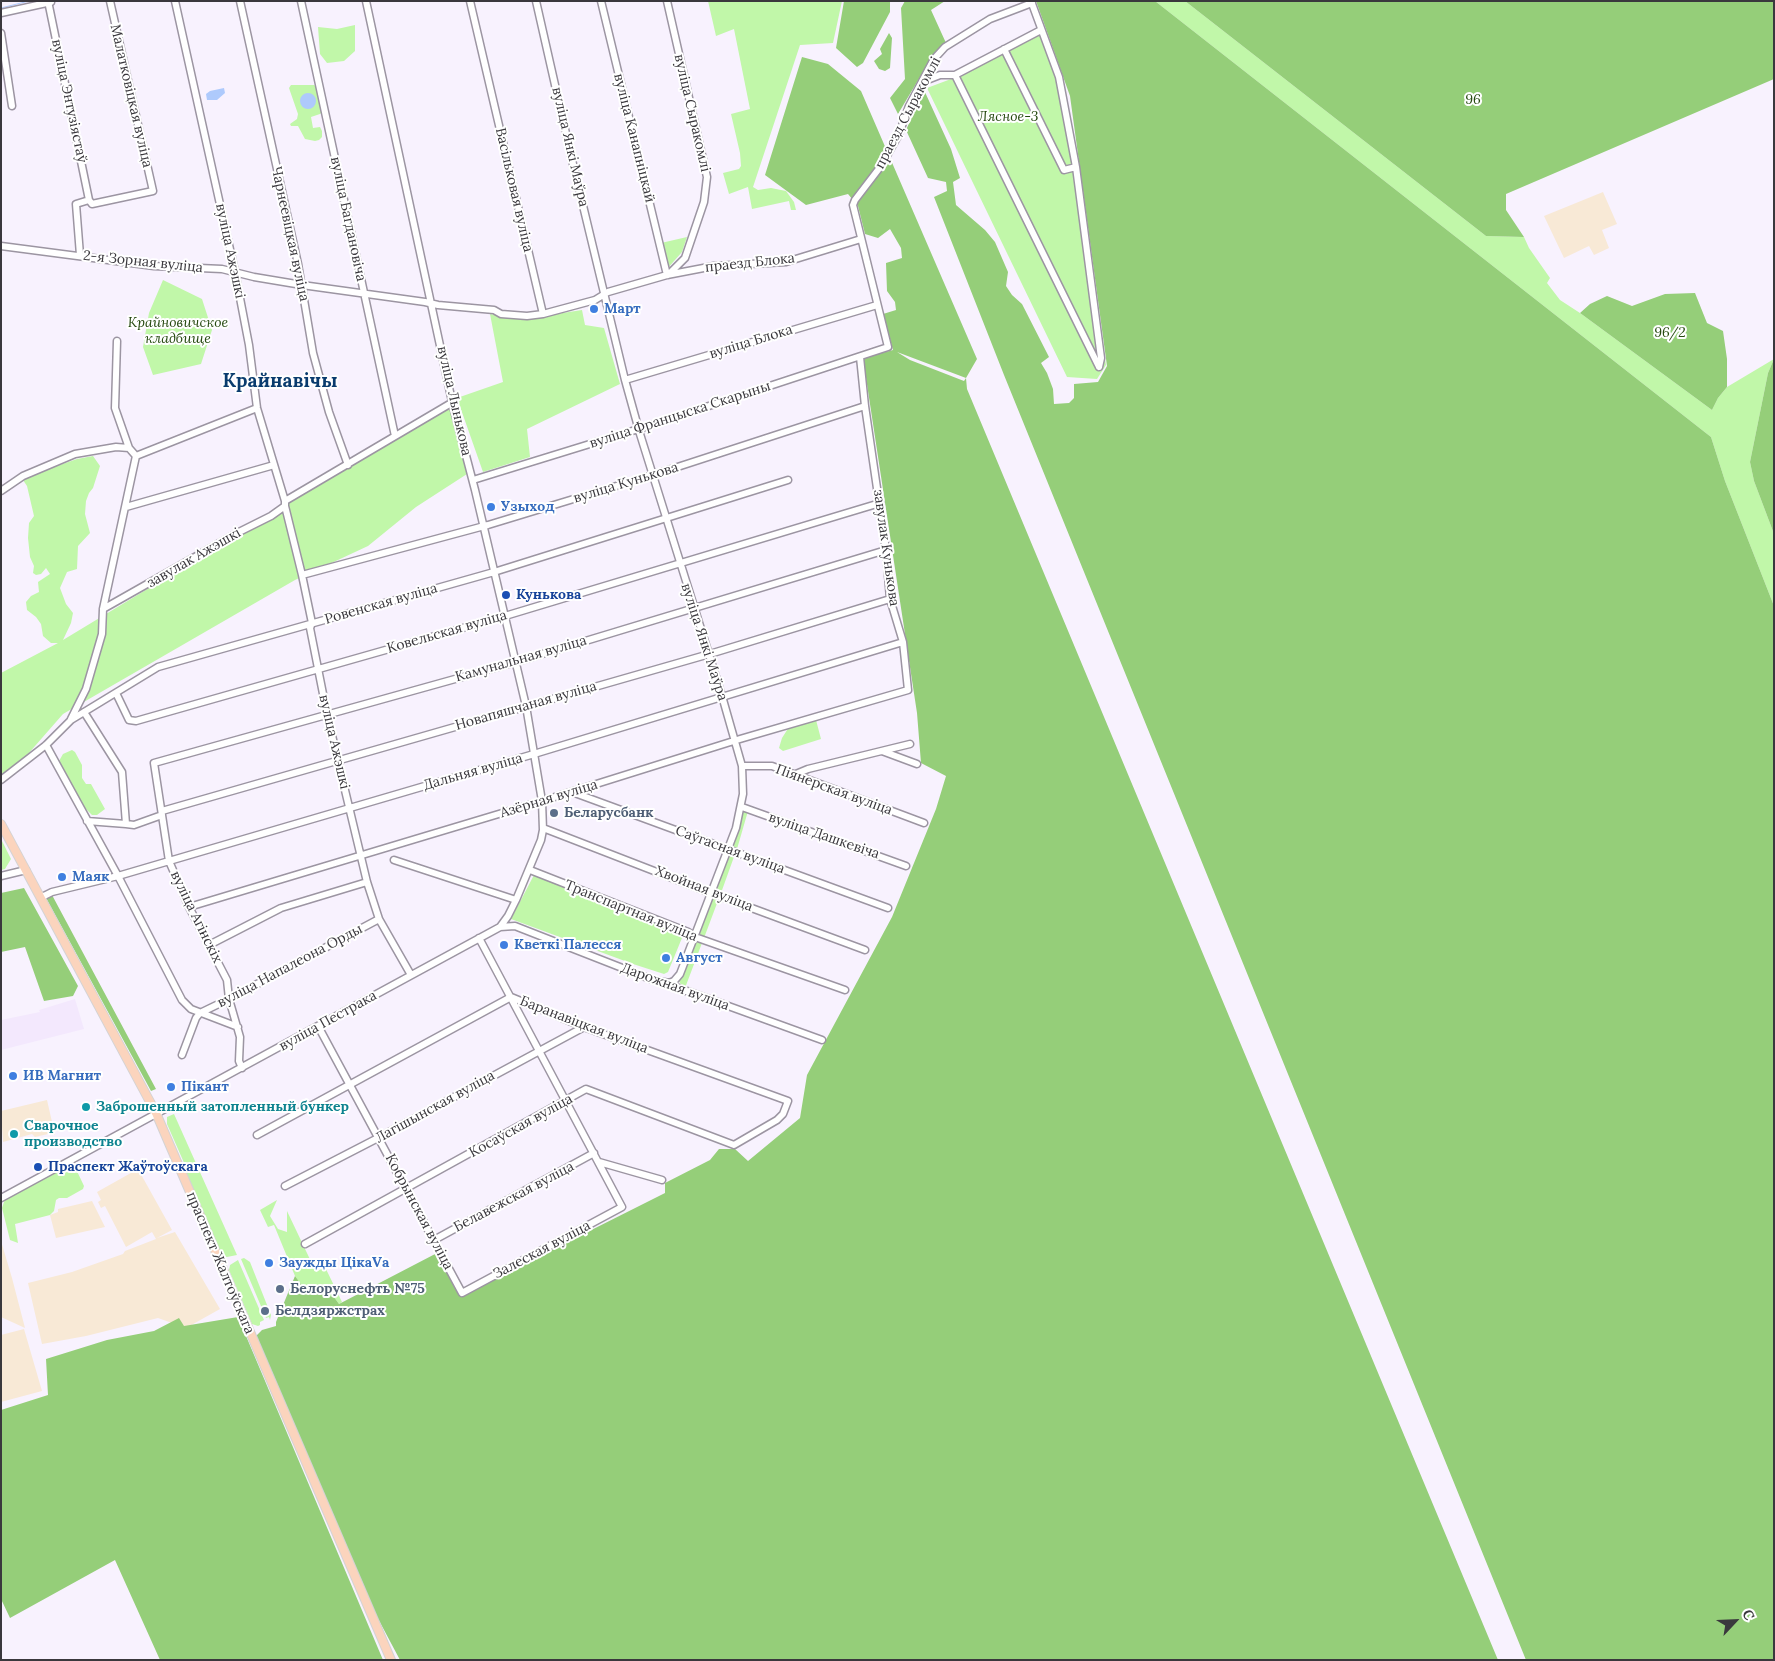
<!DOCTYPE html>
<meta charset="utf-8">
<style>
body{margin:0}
#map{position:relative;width:1775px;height:1661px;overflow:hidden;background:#f8f2fe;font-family:Lora,serif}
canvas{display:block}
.frame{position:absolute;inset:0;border:2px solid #3a383d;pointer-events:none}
.north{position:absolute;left:1710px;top:1596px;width:50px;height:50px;-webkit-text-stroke:4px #fff;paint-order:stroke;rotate:65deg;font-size:14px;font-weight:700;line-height:20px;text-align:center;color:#3a383d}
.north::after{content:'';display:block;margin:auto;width:18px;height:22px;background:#3a383d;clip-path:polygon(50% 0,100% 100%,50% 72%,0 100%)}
</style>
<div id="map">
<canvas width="1775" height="1661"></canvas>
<div class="frame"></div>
<div class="north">С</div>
</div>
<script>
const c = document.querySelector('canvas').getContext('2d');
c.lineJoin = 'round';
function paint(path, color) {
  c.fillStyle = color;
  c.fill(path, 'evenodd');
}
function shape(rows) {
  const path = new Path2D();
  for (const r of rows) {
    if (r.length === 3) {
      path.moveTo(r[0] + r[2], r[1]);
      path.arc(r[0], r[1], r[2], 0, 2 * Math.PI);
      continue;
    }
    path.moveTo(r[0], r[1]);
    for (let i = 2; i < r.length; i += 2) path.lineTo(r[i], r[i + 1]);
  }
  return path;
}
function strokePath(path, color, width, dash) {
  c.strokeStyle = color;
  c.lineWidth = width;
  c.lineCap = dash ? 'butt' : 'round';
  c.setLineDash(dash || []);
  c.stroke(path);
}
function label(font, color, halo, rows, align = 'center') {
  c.font = font + ' Lora,serif';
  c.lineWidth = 4;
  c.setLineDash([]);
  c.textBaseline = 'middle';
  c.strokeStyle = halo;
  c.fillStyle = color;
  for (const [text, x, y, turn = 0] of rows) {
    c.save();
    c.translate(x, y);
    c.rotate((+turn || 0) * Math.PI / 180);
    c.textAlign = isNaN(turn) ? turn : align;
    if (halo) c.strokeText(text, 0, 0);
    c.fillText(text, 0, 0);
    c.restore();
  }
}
const built = shape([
 [75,999,84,1029,1,1050,1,1020,40,1012,39,1010]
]);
const industrial = shape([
 [1603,192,1617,224,1602,230,1609,248,1594,255,1589,246,1564,258,1544,216],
 [47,1100,55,1135,48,1134,35,1137,32,1134,3,1142,1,1111],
 [138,1169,172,1230,157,1238,175,1232,220,1309,186,1328,158,1318,86,1336,42,1344,28,1283,72,1272,123,1254,125,1251,156,1239,152,1232,126,1247,105,1206,101,1208,98,1202,101,1200,97,1192],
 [92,1201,105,1227,56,1238,50,1215,58,1212,58,1209],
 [1,1241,12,1278,25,1328,1,1317],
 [24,1329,42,1391,1,1402,1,1335]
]);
const green = shape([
 [708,1,842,1,833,43,800,45,753,187,758,190,771,188,786,191,794,202,796,210,791,210,789,201,752,209,748,187,729,194,723,173,739,169,741,166,740,153,731,114,750,109,734,29,716,36],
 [1155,1,1185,1,1486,236,1524,237,1529,248,1550,278,1547,283,1560,300,1580,313,1712,410,1718,398,1727,387,1774,359,1768,373,1750,462,1754,481,1774,534,1774,606,1725,481,1711,437],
 [355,25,355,51,344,61,327,63,320,54,318,27,337,29],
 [1044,31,1061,76,1078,167,1106,365,1097,379,1067,377,927,88,959,76],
 [291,85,314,85,318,88,323,111,320,114,311,117,313,128,320,127,322,131,322,137,319,140,315,141,305,139,298,126,291,126,290,124,297,119,298,114,290,91,289,88],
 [687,237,682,252,667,269,661,243],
 [163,280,202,299,212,330,201,364,153,375,143,347,149,313],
 [582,310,585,325,604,328,620,384,527,429,530,457,483,472,457,398,503,382,490,314,524,319],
 [450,406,467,474,416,507,368,546,295,580,63,714,21,762,1,775,1,673,58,643,51,643,43,636,41,624,36,617,27,610,26,602,31,596,39,592,38,582,50,574,46,568,41,574,36,575,33,573,34,566,30,557,28,538,29,523,34,516,27,486,23,480,28,476,77,459,93,456,100,466,93,488,89,493,86,501,85,514,90,533,78,546,77,569,67,572,60,588,66,604,73,613,71,623,63,640],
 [816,720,821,739,783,751,779,748,782,738,789,727],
 [72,750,75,752,82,765,82,778,86,784,91,784,105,809,97,815,92,815,82,805,60,769,59,761,63,754],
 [743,809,748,811,737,849,731,847],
 [1,839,11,859,5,869,1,870],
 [731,853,735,854,721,893,715,892,729,854],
 [534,875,684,933,668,972,664,974,633,964,511,919],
 [712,896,719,898,704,938,698,936],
 [696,940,702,943,685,988,681,985,679,981],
 [174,1114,237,1255,227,1257,223,1256,221,1253,183,1166,185,1165,167,1124,167,1117],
 [68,1164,71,1164,75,1167,84,1186,83,1189,67,1198,59,1198,56,1200,54,1211,50,1215,15,1224,18,1243,10,1240,2,1208,5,1199],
 [277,1200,270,1216,278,1229,287,1232,287,1211,316,1272,325,1267,342,1302,339,1304,334,1297,312,1292,304,1288,295,1276,274,1225,268,1227,260,1210],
 [244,1258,250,1262,271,1315,270,1320,269,1317,266,1318,241,1259],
 [238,1260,264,1320,260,1322,260,1325,258,1326,252,1324,229,1270,230,1265]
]);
const forest = shape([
 [844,1,890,1,890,12,863,63,857,67,836,48],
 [905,1,945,1,931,10,946,43,923,72,898,114,890,98,905,79,901,8],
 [1036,1,1155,1,1711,437,1725,481,1774,606,1774,1660,1526,1660,1004,375,934,197,947,191,946,182,928,178,906,130,924,90,951,149,960,178,953,182,956,205,985,230,995,242,1008,272,1006,286,1012,295,1022,304,1049,357,1041,363,1047,373,1053,389,1054,404,1069,403,1074,398,1074,384,1098,382,1107,366,1070,96],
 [1185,1,1774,1,1774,79,1506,194,1506,210,1524,237,1486,236],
 [889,33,892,38,890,68,885,71,879,69,874,61,882,54,880,49],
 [802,57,828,64,861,91,977,359,966,378,967,389,1498,1660,400,1660,375,1613,257,1338,257,1335,262,1330,276,1326,276,1322,295,1276,304,1288,312,1292,334,1297,339,1304,437,1253,462,1295,665,1193,665,1183,710,1160,719,1149,735,1149,748,1161,800,1118,807,1075,892,917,936,809,946,776,921,763,917,713,863,358,893,350,883,314,896,310,895,302,887,291,886,263,902,258,901,248,890,229,878,238,865,234,858,206,848,194,806,205,765,175],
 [897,352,966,378,964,381,910,360],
 [1695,293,1707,323,1723,331,1727,359,1727,387,1718,398,1712,410,1580,313,1590,304,1607,296,1632,306,1665,294],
 [1774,359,1774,534,1754,481,1750,462,1768,373],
 [24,888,78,986,73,996,44,1001,25,947,1,952,1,893],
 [52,895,156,1089,151,1091,46,898],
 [238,1317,383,1660,160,1660,115,1560,10,1618,1,1599,1,1410,48,1395,46,1359,107,1340,154,1331,179,1318,184,1326]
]);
const water = shape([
 [224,88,225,93,217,100,207,100,206,94,210,91],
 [308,101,8]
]);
const stream = shape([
 [1,8,29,1]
]);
const minor = shape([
 [48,1,89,200,92,204,153,191,110,1],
 [175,1,235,272,249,345,257,408,285,501,285,506,302,575,312,623,310,628,327,714,338,761,367,882,379,919,411,975],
 [240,1,298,264,313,353,329,412,348,465],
 [301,1,395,436],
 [366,1,453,406,475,490,526,706,542,801,543,830,541,840,516,900,508,916,500,927],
 [470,1,543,314],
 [536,1,572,160,625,380,640,434,722,696,742,766,743,794,736,828,680,974,674,981,669,983],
 [601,1,667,275],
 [667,1,707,177,704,202,685,258,668,275],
 [1031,1,1059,77,1076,167,1101,358,1099,367],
 [1,13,51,2],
 [1,33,12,106],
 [1004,49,1064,170,1076,167],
 [955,75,1099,367],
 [922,82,940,75,955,75,1041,30],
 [1,246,154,266,222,269,254,277,302,285,425,302,438,305,494,310,501,314,527,316,543,314,595,300,608,292,667,275,714,266,786,262,861,239],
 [80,255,76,204,89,200],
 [117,341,115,408,129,448],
 [625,380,877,305],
 [473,480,645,427,888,347,853,205,855,200,881,166,899,134,909,106,934,59,945,47,990,19,1032,3],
 [1,491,23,476,75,454,116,447,129,448,136,456,257,408],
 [285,501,453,402],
 [126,507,274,465],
 [302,575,488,525,659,473,865,406],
 [103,609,239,532,271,516,285,506],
 [116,693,129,720,136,721,505,616,880,503],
 [84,712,122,772,126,824,134,825,162,815],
 [71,719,86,689,102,634,103,609,136,456],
 [46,745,118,876,182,1000,191,1009,238,1027],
 [882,751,917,764],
 [742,766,772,766,924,823],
 [796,774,808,769,910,744],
 [1,780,46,745,71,720,158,667,494,572,788,480],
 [572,792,888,908],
 [742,807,906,866],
 [162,811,713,653,890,599],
 [87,821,126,824],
 [543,828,711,893,865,950],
 [394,860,516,900],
 [530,870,688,932,695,937,845,990],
 [1,876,26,870],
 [42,897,52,892,118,876,534,754,903,642],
 [189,907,542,801,740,739,908,690,903,642,890,599,886,550,865,406,860,357],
 [209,945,281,908,367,882],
 [318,1026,462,1293,622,1207,479,938],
 [182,1055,196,1018,200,1013,229,999,379,919],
 [242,1068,239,1061,240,1037,229,999,227,980,189,907,169,861,154,763,516,662,886,550],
 [257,1135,511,997,584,1027,788,1101,783,1114,777,1120,734,1145,586,1089,305,1244],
 [599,1162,662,1180],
 [285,1186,378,1138,584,1027],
 [1,1198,500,927,515,926,520,928,653,980,669,983,684,991,687,991,822,1040],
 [434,1240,594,1153]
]);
const major = shape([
 [1,824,156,1113,391,1660]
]);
const markers = [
 [594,309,5,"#3f7fe0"],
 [491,507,5,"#3f7fe0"],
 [506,595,5,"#1a4fb4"],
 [554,813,5,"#5c6f8a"],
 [62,877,5,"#3f7fe0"],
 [504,945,5,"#3f7fe0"],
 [666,958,5,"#3f7fe0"],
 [13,1076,5,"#3f7fe0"],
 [171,1087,5,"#3f7fe0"],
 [86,1107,5,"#0f9aa8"],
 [14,1134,5,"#0f9aa8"],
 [38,1167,5,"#1a4fb4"],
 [269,1263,5,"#3f7fe0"],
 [280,1289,5,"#5c6f8a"],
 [265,1311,5,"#5c6f8a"]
];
const streetNames = [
 ["Малатковіцкая вуліца",131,96,77],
 ["вуліца Энтузіястаў",69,101,78],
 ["вуліца Сыракомлі",692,113,77],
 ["праезд Сыракомлі",908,113,-62],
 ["вуліца Канапніцкай",634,138,76],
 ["вуліца Янкі Маўра",570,147,77],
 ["Васільковая вуліца",514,190,77],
 ["вуліца Багдановіча",348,219,78],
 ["Чарнеевіцкая вуліца",290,234,78],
 ["вуліца Ажэшкі",230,251,78],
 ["2-я Зорная вуліца",143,262,6],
 ["праезд Блока",750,263,-6],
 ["вуліца Блока",751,342,-17],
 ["вуліца Лынькова",454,401,77],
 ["вуліца Францыска Скарыны",680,415,-18],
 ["вуліца Кунькова",626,483,-17],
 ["завулак Кунькова",886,548,82],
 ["завулак Ажэшкі",194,558,-30],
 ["Ровенская вуліца",381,604,-16],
 ["Ковельская вуліца",447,632,-16],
 ["вуліца Янкі Маўра",704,642,72],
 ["Камунальная вуліца",521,659,-16],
 ["Новапяшчаная вуліца",526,706,-16],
 ["вуліца Ажэшкі",334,742,77],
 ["Дальняя вуліца",473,772,-16],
 ["Піянерская вуліца",834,790,20],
 ["Азёрная вуліца",549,799,-17],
 ["вуліца Дашкевіча",824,836,19],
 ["Саўгасная вуліца",730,850,20],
 ["Хвойная вуліца",704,889,21],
 ["Транспартная вуліца",631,911,22],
 ["вуліца Агінскіх",196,917,64],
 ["вуліца Напалеона Орды",290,966,-28],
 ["Дарожная вуліца",675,987,20],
 ["вуліца Пестрака",328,1021,-29],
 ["Баранавіцкая вуліца",584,1025,21],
 ["Лагішынская вуліца",435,1107,-29],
 ["Косаўская вуліца",521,1126,-29],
 ["Белавежская вуліца",514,1197,-28],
 ["Кобрынская вуліца",419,1212,62],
 ["Залеская вуліца",542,1250,-28],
 ["праспект Жалтоўскага",220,1263,67]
];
const parkNames = [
 ["96",1473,100],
 ["Лясное-3",1008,117],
 ["Крайновичское",178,323],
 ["кладбище",178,339],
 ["96/2",1670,333]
];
const shopNames = [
 ["Март",604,309],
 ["Узыход",501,507],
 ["Маяк",72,877],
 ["Кветкі Палесся",514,945],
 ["Август",676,958],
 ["ИВ Магнит",23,1076],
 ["Пікант",181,1087],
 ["Заужды ЦікаVа",279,1263]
];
const transitNames = [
 ["Кунькова",516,595],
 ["Праспект Жаўтоўскага",48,1167]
];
const serviceNames = [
 ["Беларусбанк",564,813],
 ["Белоруснефть №75",290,1289],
 ["Белдзяржстрах",275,1311]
];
const cultureNames = [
 ["Заброшенный затопленный бункер",96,1107],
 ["Сварочное",24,1126],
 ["производство",24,1142]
];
const districtNames = [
 ["Крайнавічы",280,382]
];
paint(built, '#f3e8fd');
paint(industrial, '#f8e9d6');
paint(green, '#c1f7a9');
paint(forest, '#95ce79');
paint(water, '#aecafc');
strokePath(stream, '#aecafc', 1);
strokePath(minor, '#9c95a2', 9);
strokePath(major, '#d4d3d4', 10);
strokePath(minor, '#fff', 6);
strokePath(major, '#fbd4bd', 8);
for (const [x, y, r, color] of markers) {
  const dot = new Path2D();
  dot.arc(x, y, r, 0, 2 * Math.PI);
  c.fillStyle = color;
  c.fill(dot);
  strokePath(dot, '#fff', 2);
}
label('14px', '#3a383d', '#fff', streetNames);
label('italic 14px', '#24480e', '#fff', parkNames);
label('bold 14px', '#366cbe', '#fff', shopNames, 'left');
label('bold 14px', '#164399', '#fff', transitNames, 'left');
label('bold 14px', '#4e5e75', '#fff', serviceNames, 'left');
label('bold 14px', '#0d838f', '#fff', cultureNames, 'left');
label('bold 19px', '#0a3c6e', '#fff', districtNames);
</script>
